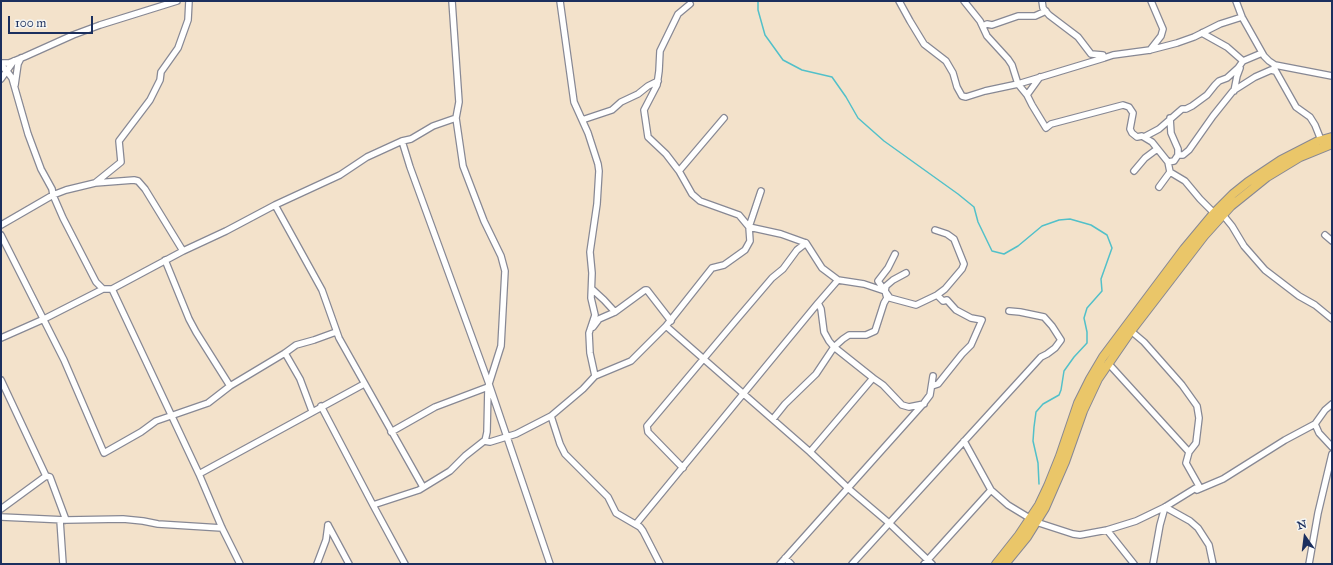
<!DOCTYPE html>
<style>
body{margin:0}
#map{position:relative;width:1333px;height:565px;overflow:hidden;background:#f3e2cb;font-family:"IM FELL Great Primer",serif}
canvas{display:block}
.frame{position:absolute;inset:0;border:2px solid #1b2f5e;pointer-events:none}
.north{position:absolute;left:1285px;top:517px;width:40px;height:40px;-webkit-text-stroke:3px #f6f6f2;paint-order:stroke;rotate:346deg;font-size:11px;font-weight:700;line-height:16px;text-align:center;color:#1b2f5e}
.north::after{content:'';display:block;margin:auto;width:14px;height:18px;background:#1b2f5e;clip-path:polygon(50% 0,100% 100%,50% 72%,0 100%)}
.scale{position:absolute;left:8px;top:16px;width:85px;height:18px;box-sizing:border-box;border:2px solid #1b2f5e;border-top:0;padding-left:5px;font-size:12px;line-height:14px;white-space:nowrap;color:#1b2f5e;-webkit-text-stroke:3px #f6f6f2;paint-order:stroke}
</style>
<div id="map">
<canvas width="1333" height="565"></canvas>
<div class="frame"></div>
<div class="north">N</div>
<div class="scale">100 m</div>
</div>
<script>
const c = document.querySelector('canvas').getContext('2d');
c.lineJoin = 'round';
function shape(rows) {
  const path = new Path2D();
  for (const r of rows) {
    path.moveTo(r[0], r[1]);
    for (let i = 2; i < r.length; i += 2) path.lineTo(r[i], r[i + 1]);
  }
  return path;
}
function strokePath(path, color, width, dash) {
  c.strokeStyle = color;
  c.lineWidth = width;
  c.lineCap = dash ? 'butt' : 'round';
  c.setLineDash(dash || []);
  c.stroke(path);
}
const stream = shape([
 [758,1,758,10,765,35,783,60,802,70,832,77,846,97,858,118,884,141,958,194,974,207,978,222,992,251,1004,254,1018,246,1042,226,1059,220,1070,219,1091,225,1107,235,1112,248,1101,279,1102,291,1087,308,1084,318,1087,332,1087,343,1074,357,1064,371,1061,390,1059,395,1043,404,1036,412,1034,427,1033,441,1038,463,1039,484]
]);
const street = shape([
 [452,1,459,102,456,118,463,166,484,221,501,256,505,271,501,346,488,387,487,432,485,441],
 [560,1,574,102,588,133,598,164,599,171,597,204,590,252,592,273,591,298,595,315,589,333,590,353,595,376,583,389,551,416,560,444,565,454,608,497,616,513,640,527,643,531,660,564],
 [899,1,910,21,924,44,946,61,953,73,957,87,962,96,966,97,985,91,1018,84,1104,58],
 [964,1,980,21,987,36,1008,59,1012,65,1018,84,1027,95,1032,105,1046,128,1051,124,1123,105,1129,107,1133,113,1130,129,1132,133,1137,137,1142,136,1152,142,1168,162,1170,172,1185,181,1200,199,1214,213],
 [1042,1,1043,8,1049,15,1078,37,1091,54,1103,55,1104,58,1113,55,1150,50,1177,43,1194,37,1220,24,1242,17],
 [1236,1,1242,17,1264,56,1269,61,1275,65,1332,76],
 [690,4,678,14,660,51,659,71,657,85,644,110,648,137,666,154,679,171,692,194,700,201,739,215,749,227,781,234,806,243,822,268,838,280,864,284,885,291,890,298,916,305,937,295,945,289,962,269,964,264,954,239,947,234,935,230],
 [983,26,987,24,992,25,1018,16,1035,16,1046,11],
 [1202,33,1227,47,1243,61],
 [1150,50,1161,36,1163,29,1151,1],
 [1,63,9,63,24,57,73,35,100,25,177,1],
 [1,66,6,70,12,78,28,134,41,169,52,189,53,195,63,218,96,282,103,289],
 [1274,68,1296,107,1310,117,1315,125,1321,140],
 [1,79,14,61],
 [15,85,18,64,21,58],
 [1234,91,1237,76,1240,68],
 [1027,95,1040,77],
 [582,120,612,110,621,102,638,94,648,86,658,81],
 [1144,137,1159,129,1182,109,1186,109,1192,106,1207,95,1215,85,1219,81,1227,78,1238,68,1243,61,1262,53],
 [402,141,410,167,489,384,550,564],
 [1178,155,1183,155,1189,150,1213,116,1233,91,1255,77,1271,70,1275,71],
 [1168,162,1174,161,1178,155,1178,149,1171,133,1170,118],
 [679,171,724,118],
 [1134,171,1145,158,1157,149],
 [95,183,121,162,119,141,150,100,160,80,161,72,178,48,188,20,189,1],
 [1159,187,1170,172],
 [275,205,322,290,339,338,423,487],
 [1223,215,1232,226,1244,246,1265,270,1299,296,1315,305,1332,319],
 [1,225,53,195,66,190,95,183,134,180,138,181,145,189,183,251],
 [1,235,64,360,104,453,141,432,156,421,208,403,230,386,285,353,296,345,314,340,336,332],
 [1325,235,1332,241],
 [165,260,189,319,196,332,230,386],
 [112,289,199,474,222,528,240,564],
 [592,289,604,300,615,312],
 [885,291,886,286,893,280,906,273],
 [666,326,810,452,849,489,889,523,932,564],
 [593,327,599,319,615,312,645,290,647,290,671,321],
 [1,338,44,319,103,289,112,289,183,251,226,231,275,205,340,175,367,157,402,141,411,139,433,126,456,118],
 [285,353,300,379,312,411],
 [1108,363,1189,452],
 [595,376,631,361,666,326,712,268,724,265,745,250,750,241,749,227,761,191],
 [873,378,883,385,902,405,909,407,924,404],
 [1,380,46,476,50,477,66,520],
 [932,386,938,384,962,354,971,345,982,320,971,318,956,310,947,300,943,301,937,295],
 [321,406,373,505,405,564],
 [773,419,785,404,816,374,834,347,843,339,849,335,866,335,875,331,884,303,887,298,885,291,878,281,888,268,895,254],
 [1315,424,1319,433,1332,447],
 [391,432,435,407,488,387],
 [964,441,991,490,1008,505,1036,522,1073,534,1080,535,1107,530,1134,564],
 [810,452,873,378,834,347,829,341,824,332,821,309,818,303,838,280],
 [683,468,648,432,647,426,737,319,772,278,783,269,797,250,806,243],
 [199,474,364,384],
 [1197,490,1223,479,1285,440,1315,424,1325,410,1332,404],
 [373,505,419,490,450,471,465,456,484,441,490,442,516,434,551,416],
 [1165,507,1190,521,1198,528,1209,545,1213,564],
 [1,509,46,476],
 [1,517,66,520,123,519,143,521,158,524,222,528],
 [60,520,63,564],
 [636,524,818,303],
 [328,525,349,564],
 [1107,530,1136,521,1165,507,1199,486,1186,463,1189,452,1196,443,1199,418,1197,406,1182,385,1144,342,1131,331],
 [785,558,791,564],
 [317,564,326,540,328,525],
 [780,564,924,403,930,395,933,376],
 [852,564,1041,357,1047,354,1055,348,1061,340,1052,326,1044,317,1020,312,1009,311],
 [924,564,991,490],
 [1153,564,1160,525,1165,507,1167,507],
 [1309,564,1318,513,1332,454]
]);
const primary = shape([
 [996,564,1019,535,1039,505,1048,486,1060,456,1078,403,1090,379,1103,357,1184,249,1214,213,1233,194,1248,182,1281,160,1318,141,1332,137],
 [1005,564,1027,537,1045,508,1065,462,1083,411,1098,379,1131,331,1204,236,1231,206,1267,177,1300,157,1332,144]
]);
strokePath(stream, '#52c0c9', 1.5);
strokePath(street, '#878894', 8);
strokePath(primary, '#878894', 10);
strokePath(street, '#fff', 5.5);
strokePath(primary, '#eac669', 8);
</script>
